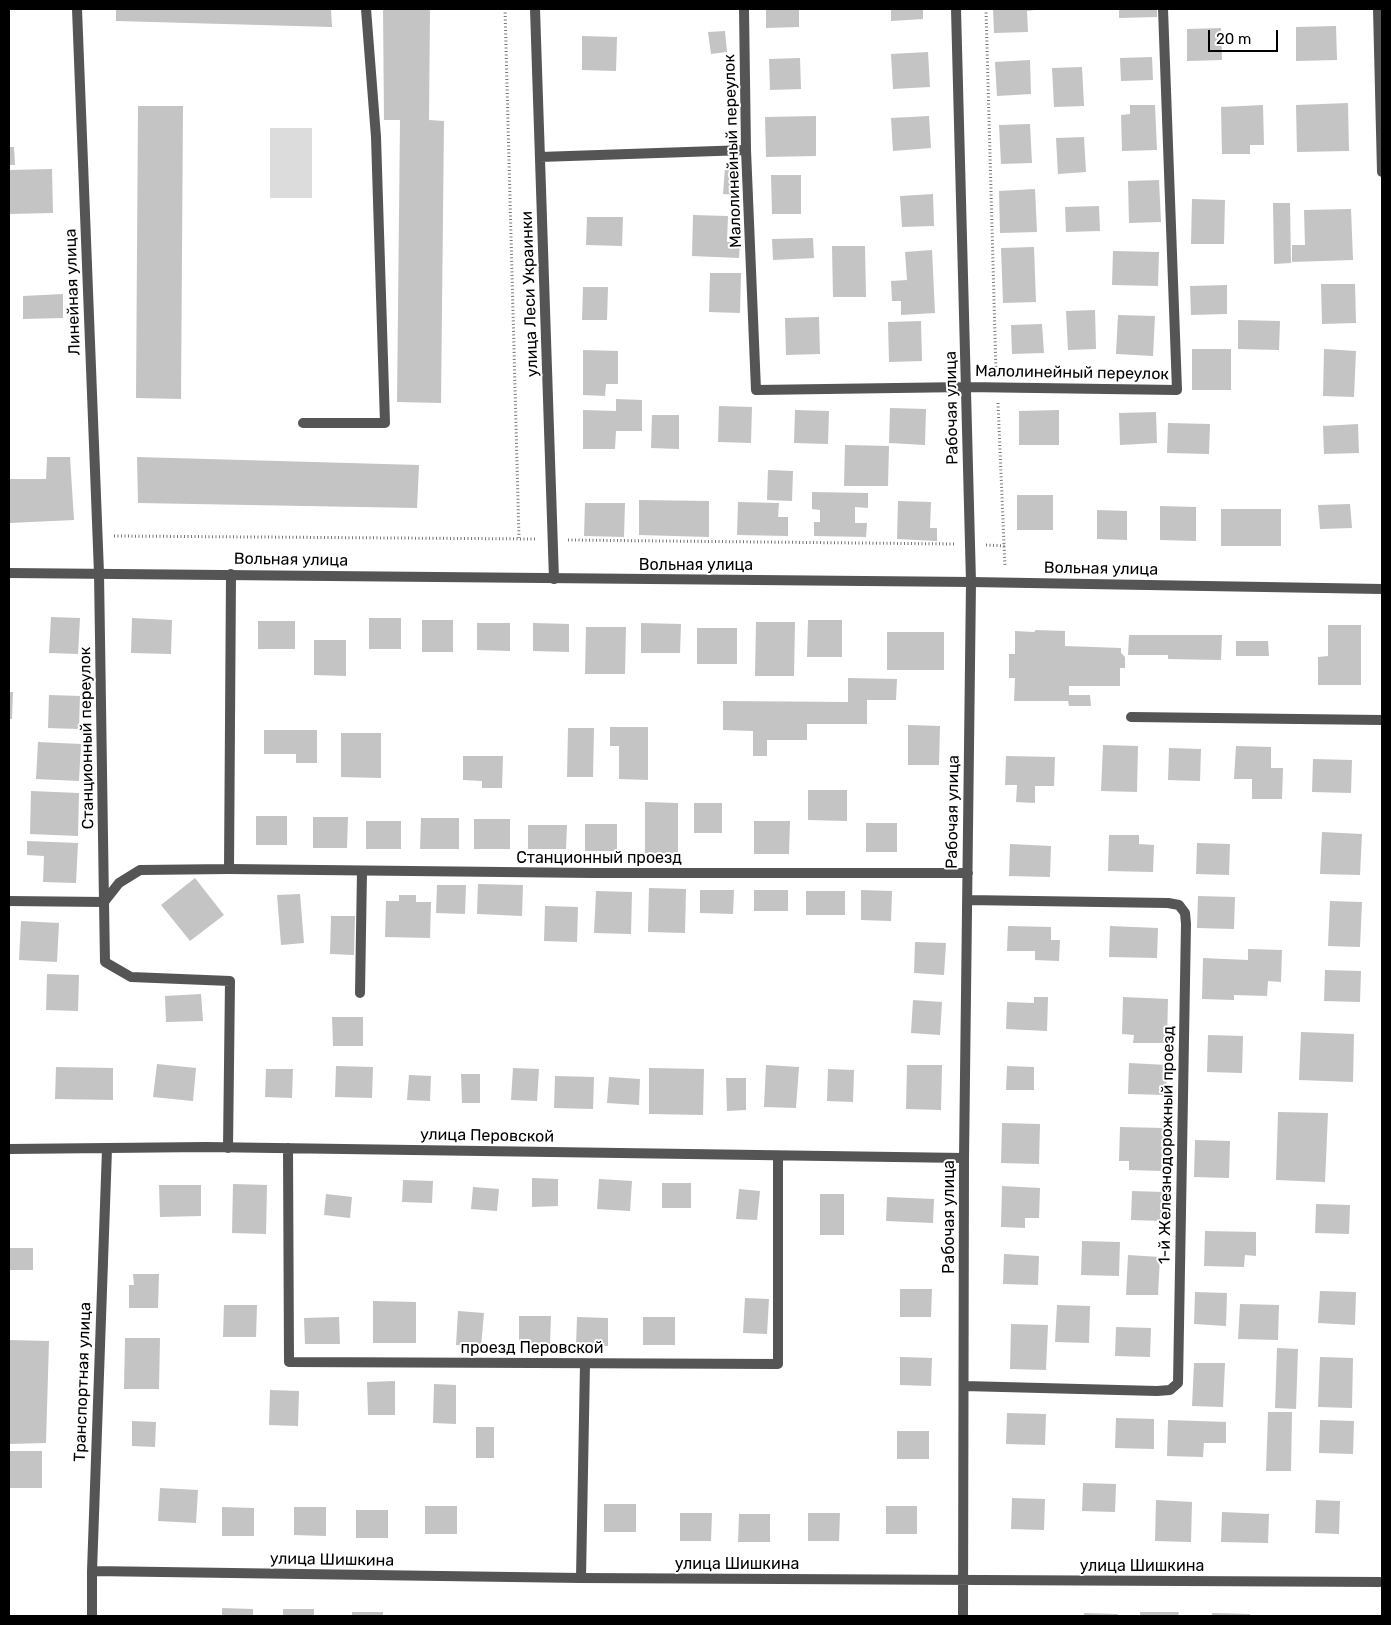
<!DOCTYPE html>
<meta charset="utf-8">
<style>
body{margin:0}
#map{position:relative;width:1391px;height:1625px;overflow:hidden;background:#fff;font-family:Rubik,sans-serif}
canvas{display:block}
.frame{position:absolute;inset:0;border:10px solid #000;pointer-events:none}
.scale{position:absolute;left:1208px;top:30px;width:70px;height:22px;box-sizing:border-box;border:2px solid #000;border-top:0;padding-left:6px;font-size:15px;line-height:18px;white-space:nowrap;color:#000;-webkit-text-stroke:4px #fff;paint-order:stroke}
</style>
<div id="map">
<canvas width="1391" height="1625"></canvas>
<div class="frame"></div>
<div class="scale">20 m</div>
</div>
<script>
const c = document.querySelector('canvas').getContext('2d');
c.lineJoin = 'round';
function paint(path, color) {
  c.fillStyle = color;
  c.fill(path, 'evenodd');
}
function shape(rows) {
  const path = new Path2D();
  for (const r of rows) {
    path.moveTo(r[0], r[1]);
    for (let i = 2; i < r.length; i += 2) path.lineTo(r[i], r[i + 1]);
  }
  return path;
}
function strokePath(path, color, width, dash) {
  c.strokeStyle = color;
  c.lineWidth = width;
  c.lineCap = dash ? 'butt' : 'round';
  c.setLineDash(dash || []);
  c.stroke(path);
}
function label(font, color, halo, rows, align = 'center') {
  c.font = font + ' Rubik,sans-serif';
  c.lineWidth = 4;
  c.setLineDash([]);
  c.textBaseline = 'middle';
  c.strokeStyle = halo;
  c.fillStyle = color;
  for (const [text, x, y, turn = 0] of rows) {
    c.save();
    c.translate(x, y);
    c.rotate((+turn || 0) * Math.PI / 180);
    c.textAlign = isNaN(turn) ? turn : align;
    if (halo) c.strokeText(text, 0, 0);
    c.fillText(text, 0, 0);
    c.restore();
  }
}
const green = shape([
 [270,128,312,128,312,198,270,198]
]);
const building = shape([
 [116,9,331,9,332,27,116,21],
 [383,9,430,9,429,120,444,121,441,403,397,402,400,120,384,120],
 [766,9,799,9,799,27,766,28],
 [891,9,923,9,923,19,891,21],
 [993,9,1035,9,1035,10,1027,11,1028,32,994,33],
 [1119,9,1157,9,1157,17,1119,18],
 [1336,26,1337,60,1296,61,1296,27],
 [1221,28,1222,60,1187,61,1187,29],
 [725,31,727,52,711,54,708,32],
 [582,36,617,37,616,71,582,70],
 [928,52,930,87,893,89,891,54],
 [1152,57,1153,80,1121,81,1120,58],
 [800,58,801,89,770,90,769,59],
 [1030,60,1031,94,997,96,995,62],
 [1082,67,1084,106,1054,107,1052,68],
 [1348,103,1349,151,1297,152,1296,105],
 [1130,105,1155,105,1157,150,1122,151,1121,115,1130,114],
 [1263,105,1264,145,1250,145,1250,154,1222,154,1221,107],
 [138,106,183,106,181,399,136,398],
 [816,116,816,156,766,157,765,117],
 [929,116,931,148,893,151,891,118],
 [1030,124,1032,163,1001,164,999,125],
 [1084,137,1086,172,1058,174,1056,138],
 [9,147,14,147,15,165,9,165],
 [725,168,740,169,739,195,723,194],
 [52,169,53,213,9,214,9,170],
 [771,175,801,175,801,214,772,214],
 [1159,180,1161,222,1129,223,1128,181],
 [1035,189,1037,232,1000,233,999,191],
 [933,194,934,226,902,227,900,196],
 [1192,199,1225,200,1224,244,1191,244],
 [1273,203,1290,203,1291,263,1274,264],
 [1099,206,1100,231,1066,232,1065,207],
 [1351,209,1353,260,1292,262,1292,245,1305,245,1304,210],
 [693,215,728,216,727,242,740,242,739,258,692,256],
 [587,217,623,217,622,246,586,245],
 [813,238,814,258,773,260,772,239],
 [832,246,865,246,866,297,833,297],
 [1034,247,1036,302,1003,303,1001,248],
 [932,250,935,313,901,315,901,301,892,301,891,281,907,280,905,252],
 [1113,251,1159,252,1158,286,1112,285],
 [710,273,741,273,740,313,709,312],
 [1321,284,1355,284,1356,323,1322,324],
 [1227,285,1227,314,1191,315,1190,286],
 [583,287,608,287,607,320,582,320],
 [63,294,63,318,23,319,23,296],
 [1095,310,1096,349,1068,350,1066,311],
 [1118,315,1155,316,1153,356,1116,354],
 [819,317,820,354,786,355,785,318],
 [1238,320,1280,321,1279,350,1238,349],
 [921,321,922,361,889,362,888,322],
 [1042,324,1044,353,1012,354,1011,325],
 [1192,349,1231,349,1231,390,1192,390],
 [1324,349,1356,351,1354,397,1323,396],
 [583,350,618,351,618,384,606,384,605,396,583,395],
 [616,399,642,400,642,431,616,431,615,449,583,449,583,410,616,411],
 [719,406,752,407,751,443,718,442],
 [890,408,926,409,925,445,889,443],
 [795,410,829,411,828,444,794,443],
 [1059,410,1059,445,1019,445,1019,411],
 [1156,412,1157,443,1120,445,1119,413],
 [652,415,679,415,679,449,651,448],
 [1168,423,1210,424,1209,454,1167,453],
 [1358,424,1359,453,1324,454,1323,426],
 [845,445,889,446,888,486,844,486],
 [47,457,70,457,74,520,9,523,9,479,46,479],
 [137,457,419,465,417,508,138,503],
 [768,470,793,471,792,501,767,500],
 [812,492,868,493,868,508,855,507,855,523,867,523,866,537,814,536,814,522,820,522,820,510,812,509],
 [1017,495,1053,495,1053,530,1017,530],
 [639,500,709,501,709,537,639,535],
 [898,501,931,502,930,528,937,528,937,541,897,539],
 [738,502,779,503,778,517,788,517,788,536,737,535],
 [585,503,625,503,624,537,584,536],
 [1350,504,1352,528,1320,529,1318,505],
 [1160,506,1196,507,1196,541,1160,540],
 [1221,509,1281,509,1281,546,1221,546],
 [1097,510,1127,511,1127,540,1097,539],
 [51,617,80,618,78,654,49,653],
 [132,618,172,620,171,654,131,653],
 [369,618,401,618,401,649,369,649],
 [422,620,453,620,453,652,422,652],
 [808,620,842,620,842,657,807,657],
 [258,621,295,621,295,649,258,649],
 [756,622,795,622,794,676,755,676],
 [477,623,510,623,510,651,477,650],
 [533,623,569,624,569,652,533,651],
 [641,623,681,624,680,653,641,653],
 [1328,625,1361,625,1361,685,1318,685,1318,657,1328,656],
 [586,627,626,627,625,674,585,674],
 [697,628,737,628,737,664,697,664],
 [1036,630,1065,631,1065,646,1121,648,1121,653,1125,657,1125,668,1120,668,1120,686,1069,686,1069,695,1090,695,1091,706,1069,706,1068,701,1014,701,1015,678,1009,678,1009,654,1015,654,1015,631,1034,632],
 [887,632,944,632,944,670,887,670],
 [1129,635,1222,635,1221,660,1168,659,1168,655,1128,655],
 [314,640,346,640,346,676,314,675],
 [1236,641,1268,641,1269,656,1236,656],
 [848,678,897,679,896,700,867,700,867,724,807,724,807,740,767,740,767,756,753,756,753,731,723,730,723,701,848,702],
 [9,692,13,692,12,719,9,719],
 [49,695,80,696,79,729,48,728],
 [908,725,940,726,939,765,908,765],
 [610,727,648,727,648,780,619,779,619,746,610,746],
 [568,728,594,728,593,777,567,777],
 [264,730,317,730,317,763,296,763,296,754,264,754],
 [341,733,381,733,381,778,341,777],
 [38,742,81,744,79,781,36,779],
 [1103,745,1138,746,1137,792,1101,791],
 [1236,746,1271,747,1271,768,1283,768,1282,799,1252,799,1252,779,1234,779],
 [1169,748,1201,749,1200,781,1168,780],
 [463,756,503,756,502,788,482,788,482,781,463,780],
 [1006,756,1055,757,1054,786,1035,786,1035,803,1016,802,1017,785,1005,785],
 [1313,759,1352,760,1351,793,1312,792],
 [808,790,847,790,847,821,808,820],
 [31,791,79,793,78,836,30,834],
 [645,802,678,803,678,853,645,853],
 [694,803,722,803,722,833,694,833],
 [256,816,287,816,287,845,256,845],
 [313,817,348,817,347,848,313,848],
 [421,818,459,818,459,849,420,849],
 [474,819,510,819,510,849,474,849],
 [366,821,401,821,401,849,366,849],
 [754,821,790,821,789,854,754,854],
 [866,823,897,823,897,852,866,852],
 [585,824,617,824,617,851,585,851],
 [528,825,567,825,566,849,528,849],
 [1322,832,1362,834,1360,875,1320,874],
 [1109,835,1139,835,1139,844,1154,845,1153,872,1108,871],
 [27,841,78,843,76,883,43,882,44,856,27,855],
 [1197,843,1230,844,1229,875,1196,874],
 [1010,844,1051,846,1050,877,1009,876],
 [195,878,224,915,190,941,161,905],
 [478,884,523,885,522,916,477,914],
 [437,885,466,885,465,914,436,913],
 [649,888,686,889,685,933,648,932],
 [700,890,734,890,733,914,700,913],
 [754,890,788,890,788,911,754,911],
 [861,890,892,891,891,921,861,920],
 [596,891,632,892,631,934,594,933],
 [806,891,845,891,845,915,806,915],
 [300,894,304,943,281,945,277,895],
 [399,895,416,895,416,902,431,902,430,938,385,937,386,901,399,901],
 [1198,896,1235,897,1234,929,1197,928],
 [1330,901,1362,902,1360,947,1328,946],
 [545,906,578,907,577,942,544,941],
 [331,916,355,916,354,955,330,954],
 [21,921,59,923,57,962,19,960],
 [1008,926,1051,927,1051,940,1060,940,1059,961,1035,960,1035,951,1007,951],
 [1110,926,1158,928,1157,958,1109,957],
 [915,942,946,943,944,975,914,973],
 [1248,949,1282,950,1281,982,1268,981,1267,996,1234,995,1234,1000,1202,999,1203,958,1248,960],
 [1325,970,1361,971,1360,1002,1324,1001],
 [47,974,79,975,78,1011,46,1010],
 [201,994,203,1021,166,1022,165,996],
 [1034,997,1048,997,1047,1031,1006,1029,1007,1002,1034,1003],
 [1123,997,1168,999,1167,1043,1133,1043,1134,1035,1122,1034],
 [913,1000,942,1002,940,1035,911,1033],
 [332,1017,363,1017,363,1046,333,1046],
 [1301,1032,1354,1034,1353,1082,1299,1080],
 [1208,1035,1243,1036,1242,1073,1207,1072],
 [1129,1063,1167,1065,1166,1095,1128,1094],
 [157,1064,196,1068,193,1101,153,1097],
 [766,1065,799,1067,796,1108,764,1107],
 [907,1065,942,1065,941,1110,906,1109],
 [336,1066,373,1067,372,1098,335,1097],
 [1007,1066,1034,1067,1034,1090,1006,1090],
 [56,1067,113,1068,113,1100,55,1099],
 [513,1068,539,1069,537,1101,511,1100],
 [649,1068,704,1069,703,1115,649,1114],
 [266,1069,293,1069,292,1098,265,1097],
 [828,1069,854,1070,853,1102,827,1101],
 [461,1074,480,1074,480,1103,462,1103],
 [409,1075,431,1076,430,1101,407,1100],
 [555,1076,594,1077,593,1109,554,1108],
 [609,1077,640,1079,639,1105,607,1103],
 [726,1078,746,1078,746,1110,727,1111],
 [1278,1112,1328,1113,1325,1182,1276,1180],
 [1002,1123,1040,1124,1039,1164,1001,1163],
 [1120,1127,1163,1128,1162,1171,1129,1170,1129,1161,1119,1161],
 [1195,1140,1230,1141,1229,1178,1194,1177],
 [532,1178,558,1179,558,1206,532,1207],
 [599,1179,632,1181,630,1211,597,1209],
 [403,1180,433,1181,432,1203,402,1202],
 [662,1183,691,1183,691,1208,662,1208],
 [233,1184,267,1185,266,1234,232,1233],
 [159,1185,201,1185,201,1216,160,1217],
 [1002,1186,1040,1188,1039,1218,1025,1218,1025,1228,1001,1227],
 [473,1187,499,1189,497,1211,471,1209],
 [739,1189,760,1191,757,1220,736,1219],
 [1132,1191,1164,1192,1163,1221,1131,1220],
 [326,1194,352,1197,350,1218,324,1215],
 [820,1194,844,1194,844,1235,820,1235],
 [887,1197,934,1199,933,1223,886,1221],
 [1316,1204,1350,1205,1349,1234,1315,1233],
 [1205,1231,1256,1232,1256,1256,1245,1255,1244,1267,1204,1266],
 [1082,1241,1120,1242,1119,1276,1081,1275],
 [9,1248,33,1248,33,1270,9,1270],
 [1004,1254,1039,1256,1038,1285,1003,1284],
 [1128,1255,1160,1257,1158,1295,1126,1295],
 [133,1274,159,1274,158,1308,129,1308,129,1285,134,1285],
 [900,1289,932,1289,931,1317,900,1317],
 [1320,1291,1356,1292,1355,1325,1318,1323],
 [1195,1292,1227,1293,1226,1326,1194,1324],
 [745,1298,769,1299,767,1334,743,1333],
 [373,1301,416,1302,416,1343,373,1343],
 [1240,1304,1279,1305,1278,1340,1238,1339],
 [224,1305,257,1305,256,1337,223,1337],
 [1057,1305,1090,1306,1089,1343,1055,1342],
 [458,1311,484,1313,481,1347,456,1345],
 [519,1316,551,1316,550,1344,519,1344],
 [339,1317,340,1344,305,1344,304,1318],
 [577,1317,608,1318,608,1346,576,1346],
 [643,1317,675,1317,675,1345,643,1345],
 [1011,1324,1048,1325,1046,1370,1010,1369],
 [1116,1327,1151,1328,1150,1357,1115,1356],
 [125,1338,160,1338,159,1389,124,1389],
 [9,1340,49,1341,46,1443,9,1444],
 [1277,1348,1298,1349,1296,1409,1275,1408],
 [900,1357,932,1358,931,1386,900,1385],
 [1320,1357,1353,1358,1352,1408,1318,1407],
 [1194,1363,1225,1363,1223,1407,1192,1406],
 [395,1381,395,1415,368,1415,367,1382],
 [434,1384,456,1385,456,1424,433,1423],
 [270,1390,299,1391,298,1426,269,1425],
 [1268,1412,1292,1412,1291,1471,1266,1471],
 [1007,1413,1046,1414,1045,1445,1006,1444],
 [1116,1418,1154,1419,1154,1449,1115,1448],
 [1168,1420,1226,1422,1226,1443,1204,1443,1203,1457,1167,1456],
 [1320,1420,1354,1421,1353,1454,1319,1453],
 [132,1421,156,1422,155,1447,132,1446],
 [476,1427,494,1427,494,1458,476,1458],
 [897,1431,929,1431,929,1459,897,1459],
 [9,1451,42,1451,42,1488,9,1488],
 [1083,1483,1116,1484,1115,1512,1082,1511],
 [160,1488,198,1490,196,1523,158,1521],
 [1012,1498,1045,1499,1044,1530,1011,1529],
 [1156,1500,1192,1502,1191,1542,1155,1541],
 [1316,1500,1340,1501,1339,1534,1315,1533],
 [604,1504,636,1504,636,1532,604,1532],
 [425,1506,457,1506,457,1534,425,1534],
 [886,1506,917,1506,917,1534,886,1534],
 [222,1507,254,1508,254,1536,222,1536],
 [294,1507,326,1507,326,1536,294,1535],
 [356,1510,388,1510,388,1538,356,1538],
 [1222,1512,1269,1514,1268,1543,1221,1542],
 [680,1513,712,1513,711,1541,680,1541],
 [808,1513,840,1513,839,1541,808,1541],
 [739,1514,770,1514,770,1542,738,1542],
 [222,1608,253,1609,253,1616,222,1616],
 [283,1609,314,1609,314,1616,283,1616],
 [352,1612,383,1612,383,1616,352,1616],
 [1140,1612,1179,1612,1178,1616,1140,1616],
 [1084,1613,1118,1614,1118,1616,1084,1616],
 [1212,1613,1250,1614,1250,1616,1212,1616]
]);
const path = shape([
 [505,9,519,538],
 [986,9,996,372],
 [998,403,1005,567],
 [114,536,537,539],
 [568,540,955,544],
 [986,545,1005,546]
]);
const service = shape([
 [303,423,385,423,376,137,366,9],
 [1131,717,1382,720],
 [360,993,362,871],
 [228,1148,230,981,131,977,105,962,104,902,119,883,140,870,229,869,231,574],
 [581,1578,585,1364]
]);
const minor = shape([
 [535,9,554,579],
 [744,9,746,150,756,390,966,387,1177,390,1163,9],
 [956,9,971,582,964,1158,963,1616],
 [1378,9,1382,172],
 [540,157,746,150],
 [229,869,593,873,968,873],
 [9,901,104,902,99,573,77,9],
 [288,1148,289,1362,778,1364,778,1156],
 [9,1149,206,1147,964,1158],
 [964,1386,1157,1391,1170,1390,1178,1383,1186,924,1185,913,1179,905,1168,903,967,900],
 [92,1571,581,1578,1382,1582],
 [92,1616,92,1571,107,1149]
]);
const tertiary = shape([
 [9,573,971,582,1382,589]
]);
const streetNames = [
 ["Малолинейный переулок",733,151,-92],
 ["Линейная улица",73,292,-92],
 ["улица Леси Украинки",530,294,-92],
 ["Малолинейный переулок",1072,373,1],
 ["Рабочая улица",952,408,-91],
 ["Вольная улица",291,560,1],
 ["Вольная улица",696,565],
 ["Вольная улица",1101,569,1],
 ["Станционный переулок",87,738,-91],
 ["Рабочая улица",953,812,-89],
 ["Станционный проезд",599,858],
 ["улица Перовской",487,1136,1],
 ["1-й Железнодорожный проезд",1167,1145,-89],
 ["Рабочая улица",949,1217,-90],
 ["проезд Перовской",532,1348],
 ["Транспортная улица",83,1382,-88],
 ["улица Шишкина",332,1560,1],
 ["улица Шишкина",737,1564],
 ["улица Шишкина",1142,1566]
];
paint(green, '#dcdcdc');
paint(building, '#c4c4c4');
strokePath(path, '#777', 3, [1, 2.5]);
strokePath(service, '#555', 10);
strokePath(minor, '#555', 10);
strokePath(tertiary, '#555', 10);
label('16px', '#000', '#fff', streetNames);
</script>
